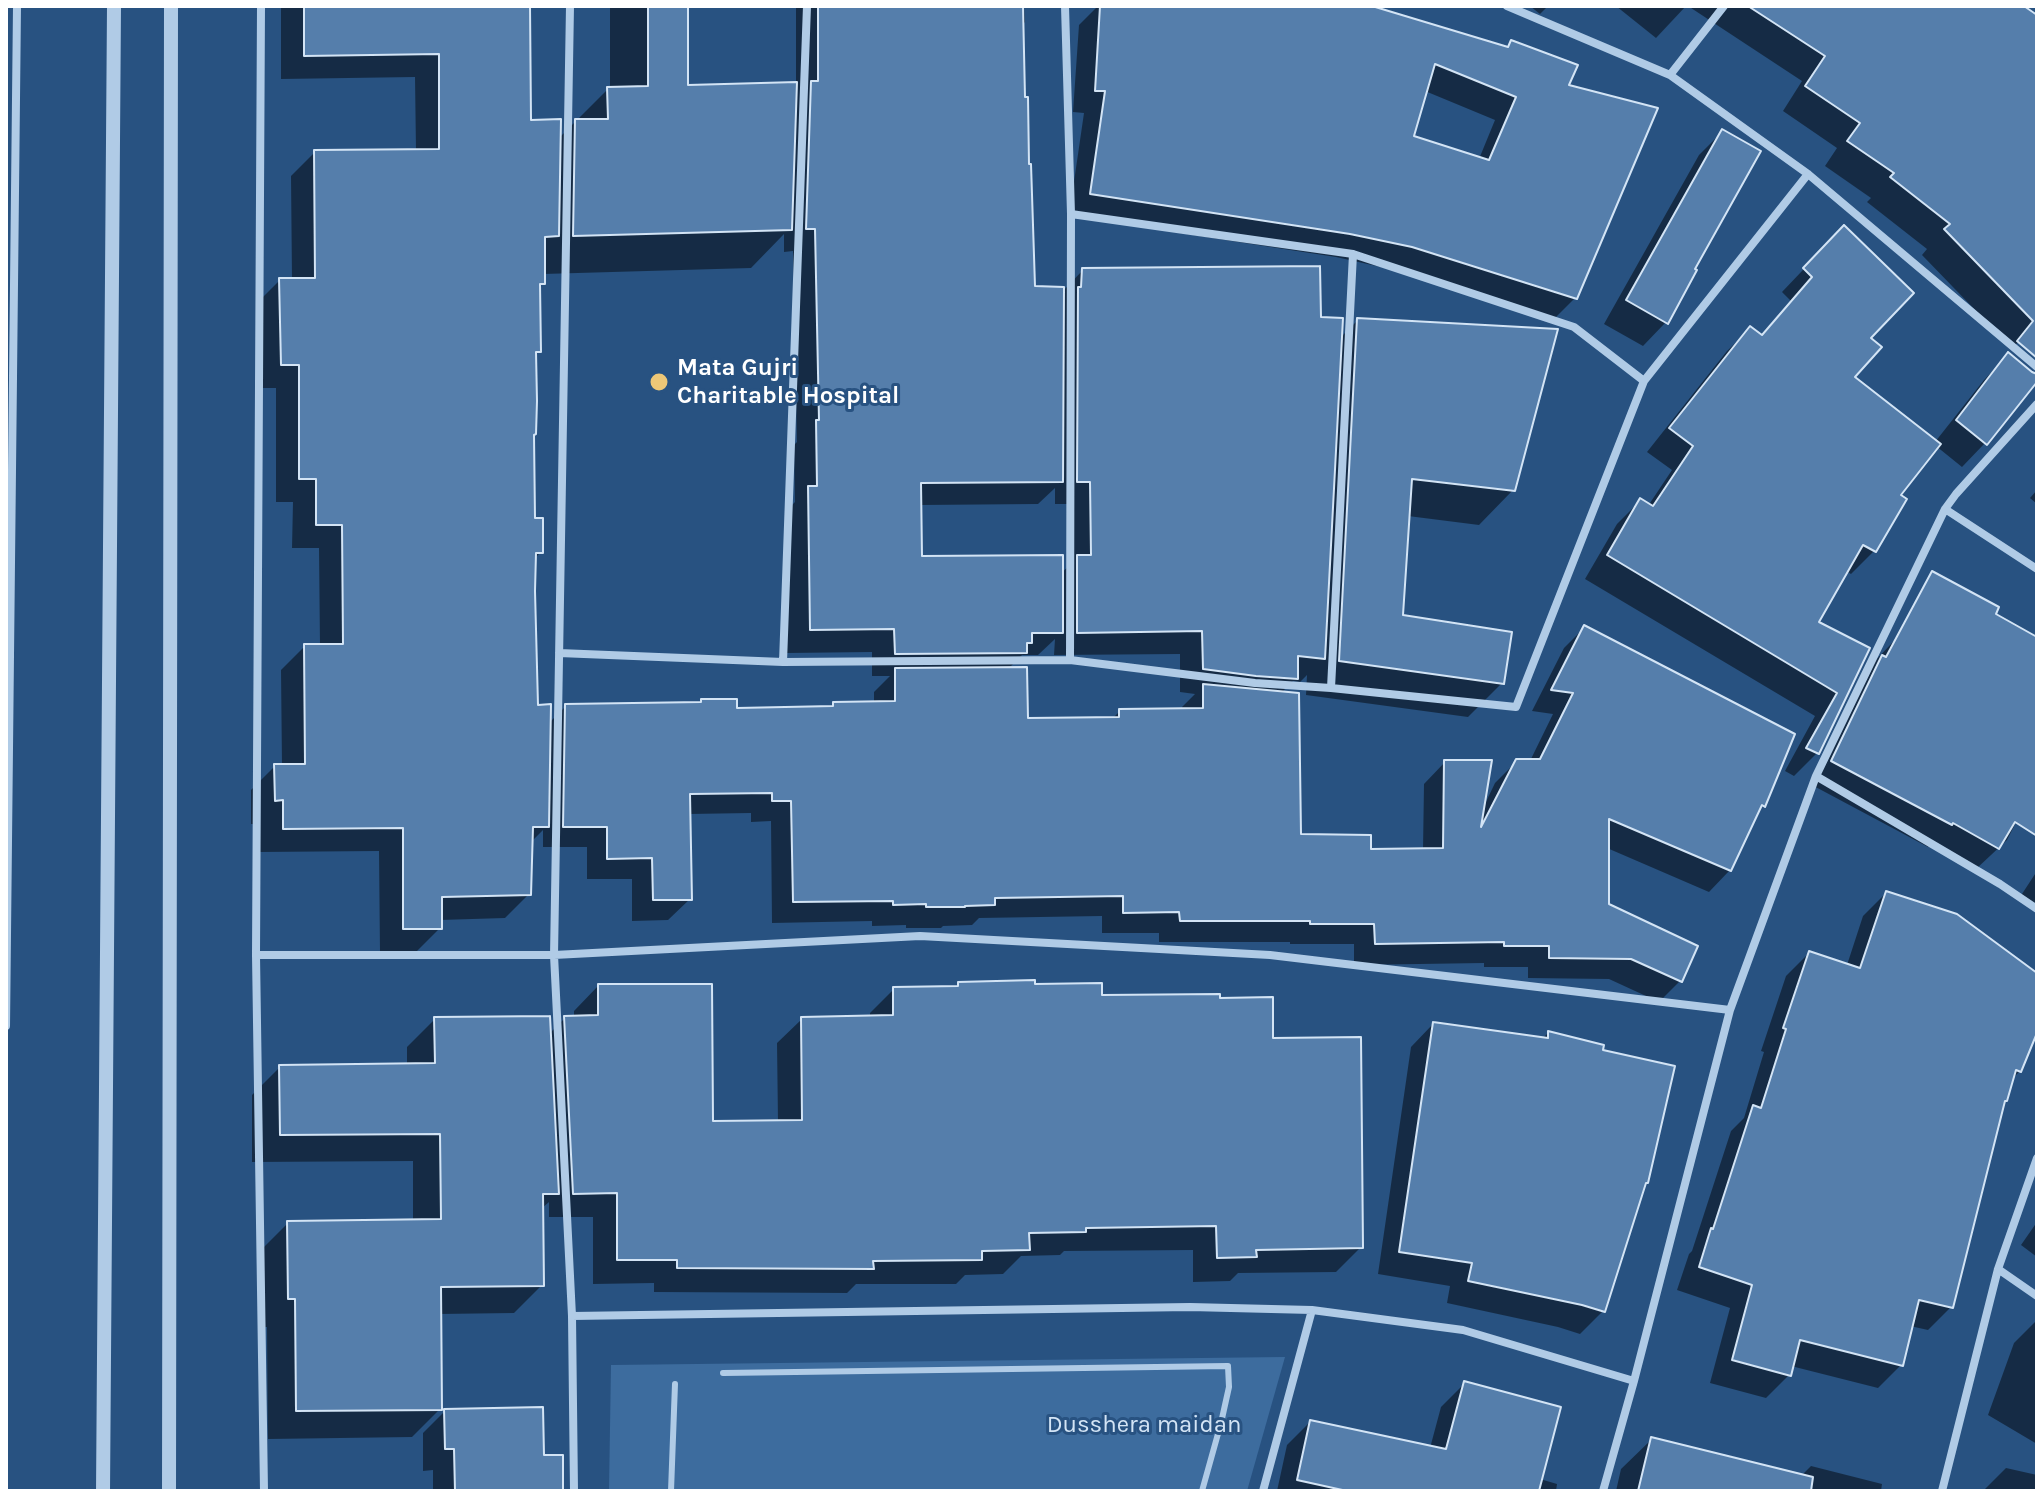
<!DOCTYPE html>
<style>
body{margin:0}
#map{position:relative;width:2043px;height:1497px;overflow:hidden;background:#285281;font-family:Karla,sans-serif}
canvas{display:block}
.frame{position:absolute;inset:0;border:8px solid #fff;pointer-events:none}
</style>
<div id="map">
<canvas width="2043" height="1497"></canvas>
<div class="frame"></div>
</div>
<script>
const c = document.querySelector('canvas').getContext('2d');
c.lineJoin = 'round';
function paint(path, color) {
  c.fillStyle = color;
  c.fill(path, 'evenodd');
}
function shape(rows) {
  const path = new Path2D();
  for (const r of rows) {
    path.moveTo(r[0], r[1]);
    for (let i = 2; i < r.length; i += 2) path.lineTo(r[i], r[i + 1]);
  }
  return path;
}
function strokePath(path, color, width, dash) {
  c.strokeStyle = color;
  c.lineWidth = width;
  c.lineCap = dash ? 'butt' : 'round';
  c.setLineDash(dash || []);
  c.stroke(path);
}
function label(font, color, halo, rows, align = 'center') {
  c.font = font + ' Karla,sans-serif';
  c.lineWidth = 6;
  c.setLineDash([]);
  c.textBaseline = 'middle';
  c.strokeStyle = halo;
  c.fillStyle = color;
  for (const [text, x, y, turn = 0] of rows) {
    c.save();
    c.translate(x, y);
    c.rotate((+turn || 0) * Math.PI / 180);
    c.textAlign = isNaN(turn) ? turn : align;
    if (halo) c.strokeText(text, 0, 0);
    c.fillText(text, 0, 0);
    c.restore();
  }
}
const green = shape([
 [1285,1357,1247,1491,609,1491,611,1365]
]);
const shadow = shape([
 [281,6,530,6,529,122,559,138,608,89,610,89,610,6,696,6,686,6,686,87,796,84,796,6,1024,6,1025,22,1021,26,1033,288,1062,292,1083,270,1319,319,1340,338,1358,320,1513,490,1479,525,1408,516,1401,617,1502,683,1468,717,1306,695,1307,675,1300,682,1293,681,1281,693,1299,836,1369,851,1423,850,1424,784,1445,762,1484,806,1495,783,1517,761,1530,761,1553,714,1532,711,1564,648,1585,627,1763,805,1757,811,1730,870,1709,892,1607,848,1607,905,1680,981,1659,1002,1609,979,1528,978,1528,967,1484,967,1484,963,1354,965,1354,944,1290,944,1290,942,1159,942,1159,933,1102,933,1102,916,979,918,972,925,943,926,941,928,906,928,906,925,872,926,872,921,772,923,771,821,751,822,751,813,689,814,690,899,668,920,632,921,632,879,587,879,587,847,543,847,543,830,531,842,529,894,505,918,440,920,440,928,416,952,380,953,379,851,260,852,260,824,251,824,251,790,275,766,282,766,281,670,305,646,320,646,319,548,292,548,293,502,276,502,276,388,257,388,256,304,280,280,292,280,291,176,315,152,416,151,415,77,281,79],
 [784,234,784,252,793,251,797,442,794,445,795,502,786,511,787,653,872,652,872,676,890,676,874,692,874,703,834,704,829,708,735,710,701,701,698,704,566,706,549,723,536,707,534,559,541,552,533,520,534,356,539,351,538,288,543,283,543,274,751,268],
 [1055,488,1055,504,1067,504,1068,567,1061,573,920,558,920,505,1038,504],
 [1055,639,1054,655,1180,654,1180,692,1195,694,1182,707,1182,710,1120,711,1112,719,1026,720,1008,669,1022,655,1038,655],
 [1098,6,1365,6,1508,49,1566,87,1575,298,1553,320,1390,269,1336,257,1069,216,1084,113,1073,112,1079,25],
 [1425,91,1495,120,1479,159,1411,137],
 [1530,6,1548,6,1540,14],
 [1616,6,1686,6,1656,38],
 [1688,6,2021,6,2037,18,2037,324,2012,348,1922,255,1927,249,1867,202,1871,198,1825,166,1837,148,1783,111,1802,81],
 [1722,132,1666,322,1643,346,1604,324,1699,155],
 [1821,251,1868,338,1853,377,1935,442,1984,380,2007,356,1985,443,1962,467,1936,446,1898,495,1874,551,1851,574,1846,571,1817,622,1867,649,1817,753,1794,776,1785,771,1815,716,1585,579,1617,524,1640,501,1648,506,1672,470,1647,452,1727,351,1750,329,1760,336,1791,301,1782,292],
 [2037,490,2037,504,2030,498],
 [1927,606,1993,615,2037,639,2037,781,2007,840,1975,870,1930,845,1928,847,1810,784,1874,662],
 [2037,871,2037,911,2020,897],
 [1886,893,2037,975,2037,1028,2020,1071,2011,1080,2002,1103,1951,1307,1928,1330,1910,1326,1901,1365,1878,1388,1791,1366,1789,1375,1766,1398,1710,1383,1730,1308,1677,1290,1689,1254,1692,1251,1731,1131,1744,1118,1764,1052,1761,1051,1786,976,1809,953,1847,965,1863,916],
 [959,984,1033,986,1100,997,1218,1000,1271,1040,1361,1247,1336,1272,1238,1273,1230,1281,1193,1282,1193,1250,1064,1251,1060,1255,1021,1256,1003,1274,965,1275,956,1284,856,1284,847,1293,654,1292,654,1283,593,1284,593,1217,549,1217,549,1202,541,1209,542,1285,514,1313,439,1314,440,1409,412,1437,268,1439,267,1327,261,1327,260,1251,288,1223,413,1222,413,1161,252,1162,252,1095,280,1067,407,1066,407,1047,435,1019,549,1034,565,1018,574,1018,574,1011,598,986,711,1123,778,1122,777,1043,802,1019,870,1018,870,1013,894,989,955,988],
 [1433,1024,1542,1039,1548,1033,1643,1186,1603,1311,1580,1334,1558,1327,1447,1303,1450,1286,1378,1274,1411,1047],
 [2037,1222,2037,1257,2021,1245],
 [2037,1320,2037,1444,1988,1415,2014,1343],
 [1464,1384,1540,1479,1557,1484,1556,1491,1277,1491,1287,1445,1310,1422,1430,1448,1441,1407],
 [445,1411,542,1457,561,1491,433,1491,433,1470,423,1471,423,1433],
 [1652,1439,1801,1476,1811,1466,1882,1484,1881,1491,1616,1491,1621,1469],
 [2006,1468,2037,1475,2037,1491,1983,1491]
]);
const building = shape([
 [304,6,530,6,531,120,561,119,559,236,545,237,545,284,540,284,541,352,536,352,537,401,536,434,534,435,535,518,543,518,543,553,536,553,535,591,538,705,551,704,549,827,533,827,531,895,442,897,442,929,403,929,403,828,283,829,283,800,275,801,274,764,305,764,304,644,343,644,342,525,316,525,316,479,299,479,299,365,281,365,279,278,315,278,314,150,439,149,439,54,304,56,304,6],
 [648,6,688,6,688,85,797,82,792,230,573,236,575,119,608,119,607,87,648,86,648,6],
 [818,6,1023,6,1025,97,1028,97,1029,164,1031,164,1035,286,1064,287,1063,482,921,483,922,556,1063,555,1063,633,1032,633,1032,643,1027,643,1027,653,895,654,894,629,810,630,808,486,817,486,816,420,819,420,815,229,806,229,811,81,818,81,818,6],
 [1100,6,1372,6,1508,47,1511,40,1578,65,1569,85,1658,108,1577,299,1412,247,1350,234,1090,194,1105,91,1095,91,1100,6],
 [1435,64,1516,97,1489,160,1414,136,1435,64],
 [1748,6,2024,6,2037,15,2037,358,2017,341,2033,321,1944,229,1950,224,1890,177,1894,173,1847,141,1860,123,1805,86,1825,56,1748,6],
 [1722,129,1761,151,1695,269,1697,270,1668,324,1626,300,1722,129],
 [1844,225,1914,293,1871,338,1882,347,1855,377,1941,444,1901,495,1907,499,1876,552,1863,545,1819,622,1870,648,1819,754,1806,748,1837,693,1607,555,1640,498,1653,506,1693,446,1669,428,1750,326,1762,335,1812,277,1803,268,1844,225],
 [1320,266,1321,317,1343,318,1325,659,1298,656,1298,679,1256,676,1203,669,1202,631,1077,633,1077,555,1091,555,1090,482,1077,482,1078,287,1081,287,1082,268,1320,266],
 [1357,318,1558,329,1515,491,1412,479,1403,615,1512,632,1504,684,1339,661,1357,318],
 [2008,352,2032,372,2037,374,2037,382,1987,445,1956,420,2008,352],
 [1932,571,1999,607,1996,614,2037,637,2037,836,2015,822,1999,849,1953,823,1952,825,1831,761,1882,655,1886,657,1932,571],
 [1584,625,1795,734,1765,807,1762,805,1731,871,1609,819,1609,904,1698,946,1682,982,1631,959,1549,958,1549,946,1504,946,1504,942,1375,944,1374,924,1310,924,1310,921,1180,921,1179,912,1123,913,1123,896,995,898,995,905,965,906,965,907,926,907,926,904,893,905,893,901,793,902,791,801,772,801,772,793,690,794,692,900,653,900,652,858,607,859,607,827,563,827,565,704,701,702,701,699,737,699,737,708,833,706,833,702,895,701,895,668,1027,667,1028,718,1119,717,1119,709,1203,708,1203,684,1299,693,1301,834,1371,835,1371,849,1443,848,1444,760,1492,760,1481,827,1516,759,1540,759,1573,693,1551,690,1584,625],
 [1886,891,1957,914,2037,973,2037,1033,2021,1072,2016,1070,2007,1101,2005,1101,1953,1308,1919,1300,1903,1366,1800,1340,1791,1376,1732,1360,1752,1285,1699,1267,1711,1228,1713,1229,1753,1105,1761,1108,1786,1029,1783,1028,1809,951,1860,968,1886,891],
 [1035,980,1035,984,1102,983,1102,995,1220,994,1220,998,1273,997,1273,1038,1361,1037,1363,1248,1256,1250,1257,1257,1217,1258,1216,1226,1086,1228,1086,1232,1029,1233,1030,1250,982,1251,982,1260,873,1261,874,1269,677,1268,677,1260,617,1260,617,1193,573,1194,564,1016,598,1015,598,984,712,984,713,1121,802,1120,801,1017,893,1015,893,987,958,986,958,982,1035,980],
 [550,1016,559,1194,543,1194,544,1286,441,1287,442,1410,296,1411,295,1299,288,1299,287,1221,441,1219,440,1134,280,1135,279,1065,435,1063,434,1017,550,1016],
 [1433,1022,1548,1038,1548,1031,1604,1045,1603,1050,1675,1066,1648,1183,1646,1183,1605,1312,1582,1305,1468,1281,1472,1263,1399,1252,1433,1022],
 [1464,1381,1561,1407,1539,1491,1347,1491,1297,1480,1310,1420,1446,1449,1464,1381],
 [543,1407,544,1455,563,1455,563,1491,455,1491,454,1449,445,1449,444,1409,543,1407],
 [1651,1437,1813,1477,1811,1491,1638,1491,1651,1437]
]);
const service = shape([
 [723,1373,1228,1366,1229,1387,1221,1423,1202,1491],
 [671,1491,675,1384]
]);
const minor = shape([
 [261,6,256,955,264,1491],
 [570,6,554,955,572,1316,574,1491],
 [1065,6,1071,214,1070,660],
 [1507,6,1670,75,1808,174,2037,367],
 [1670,75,1724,6],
 [1071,214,1353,254,1574,327,1644,381],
 [1945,509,2037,569],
 [559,653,783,662,1070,660,1255,683,1331,688,1516,707,1644,381,1808,174],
 [783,662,807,6],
 [1331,688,1353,254],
 [1816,776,2000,884,2037,909],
 [256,955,554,955,920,936,1270,955,1730,1010],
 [6,1026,17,6],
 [1998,1269,2037,1296],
 [572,1316,1190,1307,1312,1310,1463,1330,1634,1381],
 [1263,1491,1312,1310],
 [1603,1491,1634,1381,1730,1010,1816,776,1945,509,1956,494,2037,404],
 [1942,1491,1998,1269,2037,1158]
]);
const tertiary = shape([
 [103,1491,114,6],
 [169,1491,171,6]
]);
const markers = [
 [659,382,10,"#edc777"]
];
const poiNames = [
 ["Mata Gujri",677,368],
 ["Charitable Hospital",677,396]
];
const parkNames = [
 ["Dusshera maidan",1144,1425]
];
paint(green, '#3d6c9e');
paint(shadow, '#0007');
paint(building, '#557eab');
strokePath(building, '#d3e4f5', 2);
strokePath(service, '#b0cbe6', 6);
strokePath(minor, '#b0cbe6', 8);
strokePath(tertiary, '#b0cbe6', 14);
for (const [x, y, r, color] of markers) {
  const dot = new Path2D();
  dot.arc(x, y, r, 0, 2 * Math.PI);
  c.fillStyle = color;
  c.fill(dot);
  strokePath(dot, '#285281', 3);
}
label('bold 24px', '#fff', '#285281', poiNames, 'left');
label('24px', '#d3e4f5', '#285281', parkNames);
</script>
